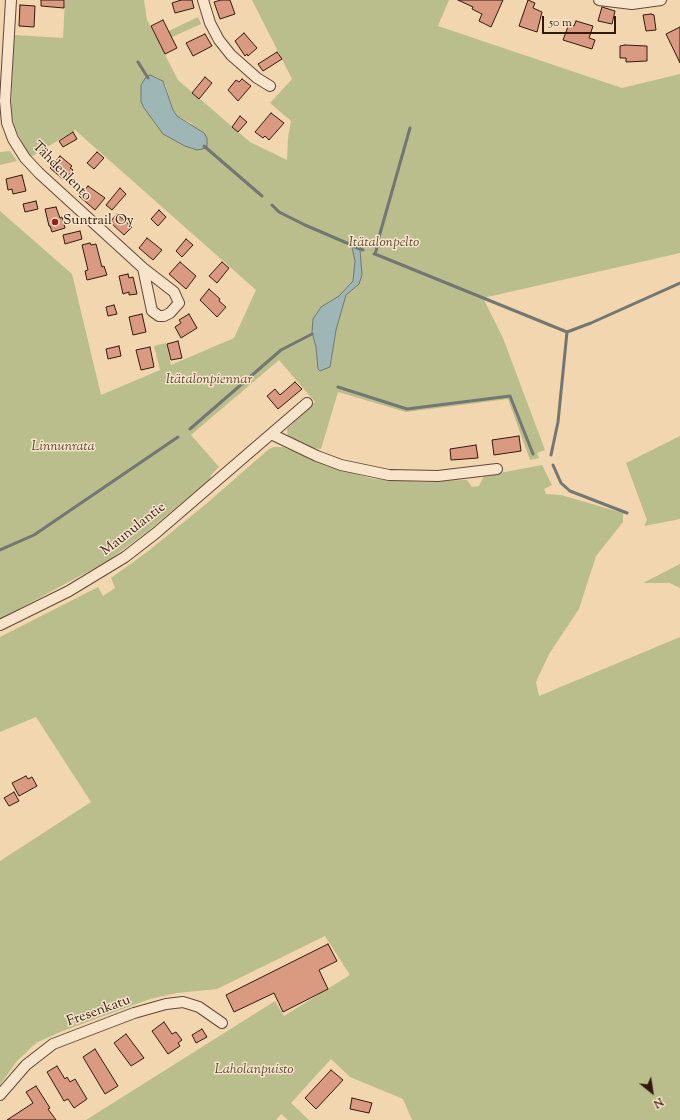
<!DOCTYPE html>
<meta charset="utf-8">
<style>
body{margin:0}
#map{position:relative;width:680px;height:1120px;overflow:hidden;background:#f2d6af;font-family:"Sorts Mill Goudy",serif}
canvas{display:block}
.north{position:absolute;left:632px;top:1072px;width:40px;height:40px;-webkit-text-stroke:3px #f7e4cb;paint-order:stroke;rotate:150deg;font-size:11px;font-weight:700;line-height:16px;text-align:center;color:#32190d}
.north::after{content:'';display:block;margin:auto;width:14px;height:18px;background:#32190d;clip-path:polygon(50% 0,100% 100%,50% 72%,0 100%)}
.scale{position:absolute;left:542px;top:16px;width:74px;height:18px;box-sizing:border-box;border:2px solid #32190d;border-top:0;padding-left:5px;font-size:12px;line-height:14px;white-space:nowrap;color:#32190d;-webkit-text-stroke:3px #f7e4cb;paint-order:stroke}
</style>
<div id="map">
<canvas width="680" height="1120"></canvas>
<div class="north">N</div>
<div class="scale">50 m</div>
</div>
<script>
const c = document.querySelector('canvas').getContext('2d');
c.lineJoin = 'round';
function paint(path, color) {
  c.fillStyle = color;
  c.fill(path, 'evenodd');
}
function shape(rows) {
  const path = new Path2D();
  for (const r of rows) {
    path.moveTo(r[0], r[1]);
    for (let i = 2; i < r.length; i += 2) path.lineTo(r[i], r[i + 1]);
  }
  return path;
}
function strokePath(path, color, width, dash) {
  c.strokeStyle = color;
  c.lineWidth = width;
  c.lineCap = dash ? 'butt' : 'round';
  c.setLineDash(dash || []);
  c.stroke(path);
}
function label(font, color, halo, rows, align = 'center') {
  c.font = font + ' "Sorts Mill Goudy",serif';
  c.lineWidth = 3;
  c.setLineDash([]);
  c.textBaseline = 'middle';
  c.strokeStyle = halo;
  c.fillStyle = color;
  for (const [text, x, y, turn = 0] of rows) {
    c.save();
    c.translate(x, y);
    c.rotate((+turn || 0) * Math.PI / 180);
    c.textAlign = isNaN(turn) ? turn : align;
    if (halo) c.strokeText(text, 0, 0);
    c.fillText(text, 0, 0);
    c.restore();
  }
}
const green = shape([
 [65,0,144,0,147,20,156,37,198,17,201,24,159,43,178,80,250,142,287,160,288,138,291,121,270,103,292,79,252,0,449,0,438,26,622,88,680,74,680,253,483,298,503,338,545,450,537,453,539,458,530,460,508,399,406,412,338,392,321,449,313,448,288,436,287,429,315,402,279,360,191,435,219,467,211,475,210,479,148,531,106,562,0,619,0,211,72,274,101,395,160,370,154,346,166,343,171,365,234,338,256,290,75,130,31,157,26,150,15,128,11,112,14,35,63,38],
 [156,77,163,81,166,86,173,110,177,116,193,124,163,134,155,122],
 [10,151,17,161,0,165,0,152],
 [680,436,680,519,644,526,647,520,626,463],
 [274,447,283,447,330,467,374,479,424,482,462,480,467,480,472,487,479,486,484,476,542,465,552,485,544,489,546,494,561,495,623,513,623,522,596,556,579,609,549,654,536,682,539,696,680,637,680,1120,412,1120,403,1099,350,1077,331,1059,291,1103,309,1120,288,1120,281,1114,276,1120,86,1120,275,1001,284,1016,350,975,325,936,217,989,177,993,150,999,60,1032,36,1043,17,1061,0,1085,0,861,91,802,36,717,0,732,0,637,98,587,103,596,115,588,111,578,147,552,206,504,269,449],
 [680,564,680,588,670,583,643,583]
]);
const water = shape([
 [150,75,163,81,173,110,177,116,204,133,207,138,207,148,197,150,185,146,163,134,144,108,141,102,141,85,146,77,150,75],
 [352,247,360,250,362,275,359,284,346,295,336,330,330,367,320,371,318,369,316,347,312,332,313,319,321,307,339,296,353,281,355,261,352,247]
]);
const stream = shape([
 [138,62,148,78],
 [204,146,262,196],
 [272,205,279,212,305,225,363,250],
 [379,237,410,128],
 [374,254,375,254,378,244],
 [375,254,567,332,591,323,680,283],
 [338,387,407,409,510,396,533,454],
 [190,429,281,350,312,334],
 [551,455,558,422,567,332],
 [553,465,561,483,570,491,627,513],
 [0,550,34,535,178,437]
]);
const building = shape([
 [41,0,64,0,64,8,41,6,41,0],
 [181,0,192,0,194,8,175,13,172,3,181,0],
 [221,0,230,0,235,14,220,19,214,2,221,0],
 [458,0,503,0,491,27,479,21,482,14,472,9,473,7,458,0],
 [528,0,535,3,533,8,542,12,537,32,519,26,528,0],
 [20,5,35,6,34,27,19,26,20,5],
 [602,7,615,11,612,24,598,21,602,7],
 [651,14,654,15,656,30,646,31,643,15,651,14],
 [163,20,177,48,165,54,151,26,163,20],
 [576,21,593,26,589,38,595,40,592,49,563,40,569,24,574,26,576,21],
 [680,27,680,63,666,34,680,27],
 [244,33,257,48,248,56,247,54,245,56,235,41,244,33],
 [205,34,212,46,193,56,186,43,205,34],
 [625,45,647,46,647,61,626,62,626,58,620,58,620,46,625,45],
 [277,52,282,59,263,71,258,64,277,52],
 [205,77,212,83,199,99,192,93,205,77],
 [242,79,251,86,238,101,228,90,236,80,239,82,242,79],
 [271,113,284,123,269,140,265,136,263,138,255,132,271,113],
 [240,116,247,122,238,132,232,127,240,116],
 [73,132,77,139,63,147,59,141,73,132],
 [97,152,104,158,94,169,87,163,97,152],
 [60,156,72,166,70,168,73,170,64,180,50,168,60,156],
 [22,175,26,191,13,194,12,189,8,190,6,179,22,175],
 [88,186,105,198,95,210,79,196,88,186],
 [120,188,126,194,112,210,106,205,120,188],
 [36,201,38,209,25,212,23,204,36,201],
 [56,207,60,218,62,217,65,228,52,232,50,226,49,226,45,209,56,207],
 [159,210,166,217,158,226,151,219,159,210],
 [117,214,132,227,124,235,110,222,117,214],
 [80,231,82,239,65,244,63,235,80,231],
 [147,238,162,250,153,260,139,248,147,238],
 [186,239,193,245,182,257,176,251,186,239],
 [90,243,91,245,96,244,102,267,104,266,107,275,87,280,85,271,88,270,82,245,90,243],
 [180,262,196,276,186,289,169,274,180,262],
 [222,262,229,268,217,283,209,276,222,262],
 [128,274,129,278,133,277,137,294,129,295,129,292,123,294,119,276,128,274],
 [209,289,220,299,219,301,226,307,217,317,200,300,209,289],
 [114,305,117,314,108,316,106,307,114,305],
 [142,314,146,332,133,335,129,317,142,314],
 [189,314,197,328,181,338,175,327,181,323,179,320,189,314],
 [178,341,182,358,171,360,167,344,178,341],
 [119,346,121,356,108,359,106,349,119,346],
 [150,347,154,367,141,370,136,350,150,347],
 [295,382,302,389,278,409,267,396,275,389,280,395,295,382],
 [519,436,521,451,494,455,492,440,519,436],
 [476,445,478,458,451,460,450,449,476,445],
 [26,776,28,779,32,777,37,786,19,796,12,783,26,776],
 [14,792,19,801,9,806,4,798,14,792],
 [328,944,337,961,319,970,328,989,283,1012,274,993,234,1012,226,995,328,944],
 [164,1022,172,1034,176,1032,182,1040,178,1043,180,1046,168,1054,152,1031,164,1022],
 [202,1029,207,1037,196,1043,192,1035,202,1029],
 [126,1034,144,1058,131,1066,114,1043,126,1034],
 [95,1049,118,1086,105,1094,83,1057,95,1049],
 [57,1066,65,1079,67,1077,70,1082,75,1079,87,1099,74,1108,68,1099,64,1101,47,1072,57,1066],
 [331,1070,343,1080,316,1109,305,1098,331,1070],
 [36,1086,50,1108,48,1109,56,1120,7,1120,33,1103,26,1092,36,1086],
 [352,1098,372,1103,369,1113,350,1109,352,1098]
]);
const street = shape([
 [11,0,5,101,7,123,13,139,25,158,39,173,143,268,174,292,179,303,170,313,164,316,159,316,152,311,143,268],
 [203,0,210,23,219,40,231,55,257,78,270,86],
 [599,0,632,4,661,0],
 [271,434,317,456,341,465,389,475,438,476,497,469],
 [0,625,69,591,125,557,156,533,307,403],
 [0,1095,26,1065,53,1044,134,1013,166,1004,183,1002,199,1007,222,1023]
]);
const markers = [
 [55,222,4,"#8f2418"]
];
const streetNames = [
 ["Tähdenlento",61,172,45],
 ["Maunulantie",134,530,-38],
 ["Fresenkatu",99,1012,-20]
];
const poiNames = [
 ["Suntrail Oy",63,222]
];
const parkNames = [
 ["Itätalonpelto",384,244],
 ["Itätalonpiennar",209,381],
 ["Linnunrata",63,448],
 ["Laholanpuisto",254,1071]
];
paint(green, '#b9be8c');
paint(water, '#9fb6b6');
strokePath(water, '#737772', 1);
strokePath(stream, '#737772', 3);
paint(building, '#da9a82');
strokePath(building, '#32190d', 1);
strokePath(street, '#624836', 12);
strokePath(street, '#f7e4cb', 10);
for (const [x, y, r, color] of markers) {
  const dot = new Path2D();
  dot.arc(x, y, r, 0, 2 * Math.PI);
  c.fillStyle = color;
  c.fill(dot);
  strokePath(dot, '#f7e4cb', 1.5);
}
label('14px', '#32190d', '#f7e4cb', streetNames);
label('14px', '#32190d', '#f7e4cb', poiNames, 'left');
label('italic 14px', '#5a4b33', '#f7e4cb', parkNames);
</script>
